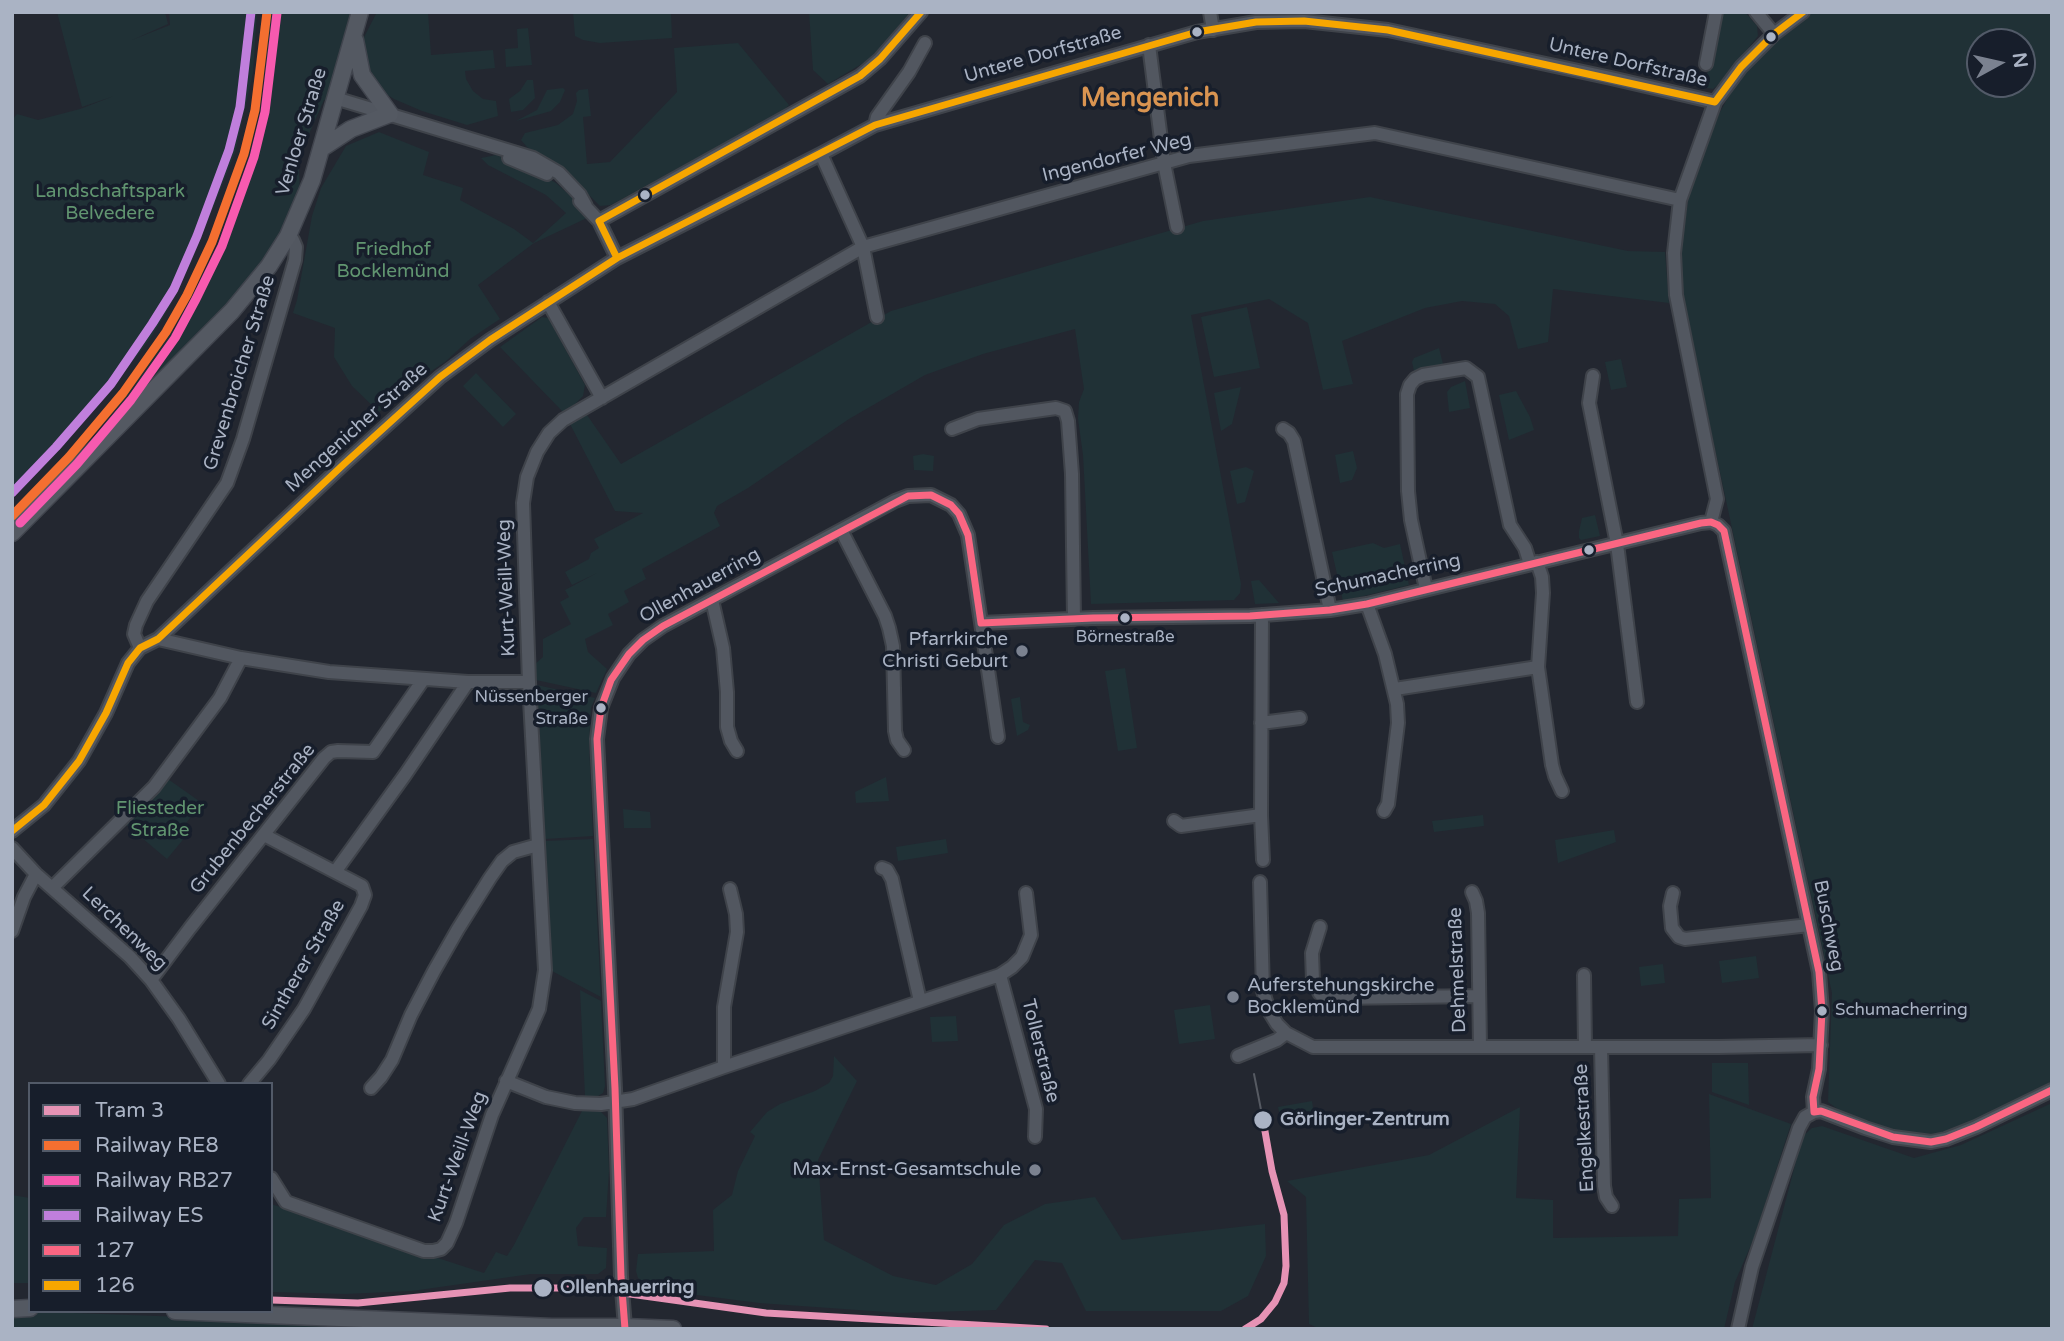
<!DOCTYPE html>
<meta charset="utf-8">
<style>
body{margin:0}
#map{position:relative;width:2064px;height:1341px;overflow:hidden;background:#232730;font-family:"Varela Round",sans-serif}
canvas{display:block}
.frame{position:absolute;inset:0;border:14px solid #aab3c4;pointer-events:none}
.legend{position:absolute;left:28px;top:1082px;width:245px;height:231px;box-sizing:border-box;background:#171e2b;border:2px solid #525a68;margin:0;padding:9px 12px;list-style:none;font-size:21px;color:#aab3c4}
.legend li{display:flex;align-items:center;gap:14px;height:35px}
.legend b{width:35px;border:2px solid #525a68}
.north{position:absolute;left:1966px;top:28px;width:70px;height:70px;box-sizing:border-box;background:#171e2b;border:2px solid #525a68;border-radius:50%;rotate:82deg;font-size:19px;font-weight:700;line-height:28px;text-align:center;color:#aab3c4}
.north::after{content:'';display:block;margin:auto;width:24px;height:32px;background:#7b8290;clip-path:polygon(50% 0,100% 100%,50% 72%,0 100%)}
</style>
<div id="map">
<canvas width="2064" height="1341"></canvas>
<div class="frame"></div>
<ul class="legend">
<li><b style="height:9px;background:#e693b5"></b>Tram 3</li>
<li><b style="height:9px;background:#f46f30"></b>Railway RE8</li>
<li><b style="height:9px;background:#f75aaf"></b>Railway RB27</li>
<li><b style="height:9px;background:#c07fdc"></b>Railway ES</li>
<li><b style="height:9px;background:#fa6682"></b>127</li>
<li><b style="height:9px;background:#f7a600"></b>126</li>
</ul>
<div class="north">N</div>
</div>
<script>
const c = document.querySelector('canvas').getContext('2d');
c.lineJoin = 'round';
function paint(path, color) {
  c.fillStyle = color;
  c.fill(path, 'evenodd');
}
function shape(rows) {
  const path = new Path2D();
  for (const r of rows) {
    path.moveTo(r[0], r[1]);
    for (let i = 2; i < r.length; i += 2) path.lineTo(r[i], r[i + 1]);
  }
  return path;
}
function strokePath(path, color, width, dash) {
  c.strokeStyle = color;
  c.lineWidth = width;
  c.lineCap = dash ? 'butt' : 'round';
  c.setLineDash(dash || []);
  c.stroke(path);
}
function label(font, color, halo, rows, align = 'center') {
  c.font = font + ' "Varela Round",sans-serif';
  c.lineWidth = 7;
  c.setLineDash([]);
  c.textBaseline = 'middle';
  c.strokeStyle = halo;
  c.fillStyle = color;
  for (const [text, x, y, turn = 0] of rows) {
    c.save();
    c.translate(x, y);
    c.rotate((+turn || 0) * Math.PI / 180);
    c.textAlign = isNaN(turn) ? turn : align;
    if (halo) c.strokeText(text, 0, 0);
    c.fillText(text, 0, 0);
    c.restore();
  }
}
const green = shape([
 [57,12,165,12,168,24,132,40,170,25,169,12,257,12,253,73,235,153,193,258,174,299,150,339,109,392,65,443,12,495,12,120,17,114,38,120,80,109,114,96,82,107],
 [269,12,351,12,327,101,324,100,305,143,299,168,300,195,279,236,250,280,165,371,78,458,133,387,176,326,210,264,239,193,262,106],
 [377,12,428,12,431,55,493,50,495,68,465,71,466,79,473,91,483,99,496,101,498,116,467,125,422,111,394,99,383,92,368,74,362,41],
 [573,12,671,12,672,38,600,43,583,40,575,36],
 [809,12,910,12,881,48,865,62,828,84,813,70],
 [1722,12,1745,12,1757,26,1758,36,1720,83,1713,89,1707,88,1703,83,1709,69],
 [1813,12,2052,12,2052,1084,1991,1115,1953,1131,1930,1137,1889,1130,1843,1113,1828,1102,1832,993,1687,319,1682,286,1681,251,1689,194,1701,153,1719,114,1732,90,1756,61,1784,34],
 [1980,42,2022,42,2022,84,1980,84],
 [528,28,532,65,506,67,505,49,518,48,517,29],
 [738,43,789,105,783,111,611,205,600,206,572,178,527,147,521,140,525,133,558,125,573,114,577,101,576,93,579,90,588,89,591,116,583,117,587,164,610,162,677,92,674,48],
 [527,80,533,80,535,98,523,110,511,112,509,99,520,91],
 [563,88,565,90,560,102,551,111,516,121,537,110,547,90],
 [379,132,429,152,423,175,463,188,460,200,514,229,533,243,566,213,546,195,488,165,481,158,496,155,534,170,556,183,575,200,589,217,534,243,478,285,500,319,470,339,445,362,421,378,379,412,352,386,334,357,335,328,293,313,297,300,312,216,321,188,346,146],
 [1370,197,1628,251,1665,252,1669,303,1553,289,1548,342,1518,349,1509,316,1495,304,1462,301,1425,308,1342,341,1353,384,1323,390,1308,323,1269,299,1191,315,1241,584,1240,593,1234,600,1091,604,1083,455,1078,419,1079,402,1084,389,1075,329,983,354,925,375,849,419,748,488,717,506,714,513,720,526,642,569,646,579,624,591,629,602,608,614,613,625,585,639,588,652,607,669,596,693,536,680,535,664,543,657,543,639,571,624,560,602,569,597,565,590,597,573,572,585,565,572,589,559,591,553,599,548,594,539,643,513,615,511,570,424,587,415,621,464,891,311,1203,221],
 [1247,307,1260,368,1214,377,1201,317],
 [542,317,548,318,552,325,585,385,583,396,574,405,563,412,500,347],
 [1439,348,1443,364,1414,371,1412,362,1414,358],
 [1621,359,1627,387,1611,390,1605,362],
 [476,373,516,414,503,427,463,386],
 [1465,381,1470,408,1449,412,1447,392,1451,387],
 [1241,387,1232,424,1221,431,1214,393],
 [1516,391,1530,417,1534,430,1509,440,1499,395],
 [1353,451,1357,468,1352,480,1340,483,1335,455],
 [923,454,934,456,933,471,914,470,913,456],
 [1246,467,1254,471,1245,502,1237,504,1230,471],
 [1595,515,1600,536,1581,540,1579,538,1579,531,1582,518],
 [1373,543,1384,548,1400,544,1409,585,1343,601,1332,552],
 [1259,580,1279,603,1255,604,1251,581],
 [1125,668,1137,748,1118,751,1105,671],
 [537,685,595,698,591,708,589,743,593,836,545,839],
 [1020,697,1023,722,1030,725,1028,730,1017,736,1011,699],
 [165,777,202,803,183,827,186,836,167,859,123,822],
 [886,777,889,801,856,803,855,792],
 [623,809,650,812,651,828,624,828],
 [1483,815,1484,826,1434,832,1432,821],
 [1614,830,1616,842,1558,863,1555,840],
 [593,839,601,997,552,971,545,841],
 [946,839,948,853,898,861,896,847],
 [1756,956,1759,978,1722,983,1719,961],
 [1663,964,1665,983,1641,986,1639,967],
 [580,990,601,1001,605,1086,603,1093,598,1096,585,1096],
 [1210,1005,1215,1039,1179,1044,1174,1010],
 [956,1016,958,1041,932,1042,930,1017],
 [834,1056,857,1081,818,1160,824,1240,893,1276,936,1285,972,1264,1004,1225,1045,1204,1095,1197,1122,1240,1265,1224,1266,1256,1248,1296,1221,1311,1086,1311,1062,1263,1035,1260,996,1310,900,1313,759,1303,666,1291,646,1284,638,1278,636,1271,638,1254,714,1251,713,1210,732,1195,738,1171,755,1136,750,1132,767,1112,780,1104,815,1091,829,1083,833,1076],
 [1712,1063,1748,1063,1749,1105,1712,1092],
 [1709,1094,1791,1124,1754,1238,1735,1282,1724,1329,1320,1329,1309,1324,1306,1197,1287,1181,1429,1155,1520,1107,1516,1198,1553,1200,1553,1238,1678,1236,1679,1199,1711,1198],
 [1312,1101,1314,1115,1281,1121,1278,1107],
 [2052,1103,2052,1329,1752,1329,1800,1146,1804,1135,1812,1128,1822,1126,1914,1158,1961,1145],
 [583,1109,599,1110,607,1118,609,1171,606,1217,584,1217,576,1228,578,1246,607,1248,606,1268,598,1274,531,1274,412,1291,345,1294,271,1292,271,1204,484,1273,496,1252,507,1256,514,1245],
 [12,1195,30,1198,30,1283,12,1283],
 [47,1312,349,1323,350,1329,12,1329,12,1314]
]);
const minor = shape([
 [1210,12,1213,30],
 [1756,12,1774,34],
 [1149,45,1164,163,1177,227],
 [1706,64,1716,12],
 [335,98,533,158,559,173,580,195,586,206],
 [875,125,877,117,909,72,925,43],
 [821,154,863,247,877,317],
 [509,158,547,174],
 [580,201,599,221,617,258],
 [599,221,860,76,880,59,921,12],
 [548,302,602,398],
 [1593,376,1589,403,1617,544,1637,702],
 [952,429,978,419,1056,408,1065,411,1068,421,1072,474,1074,619],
 [1283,429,1289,433,1294,441,1330,610],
 [1711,522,1717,499,1676,295,1674,253,1680,200,1715,102,1741,67,1774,34,1803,12],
 [841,530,885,616,889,628,893,646,895,731,897,740,904,750],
 [1537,562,1542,577,1543,593,1538,667,1552,765,1555,776,1562,791],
 [1426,589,1411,520,1408,491,1407,394,1410,385,1415,379,1423,375,1466,368,1478,377,1510,525,1525,548,1530,564],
 [712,600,723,648,727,692,727,727,731,741,737,751],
 [1367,604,1385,654,1397,704,1398,723,1388,804,1384,811],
 [1262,615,1261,815,1263,860],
 [981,623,1093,618,1250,616,1330,610,1367,604,1701,523,1711,522,1718,525,1724,531,1819,972,1822,1011,1819,1069,1813,1097,1814,1112],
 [158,639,241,658,329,672,468,682,529,682],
 [140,648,134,634,136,625,147,601,227,483,243,439,295,260,296,247,293,240,288,236],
 [1395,689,1538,667],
 [1261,723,1300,718],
 [1174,821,1181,826,1261,815],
 [12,831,44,805,79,761,106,713,128,663,140,648,158,639,344,464,440,377,490,340,617,258,821,154,875,125,1197,32,1256,22,1304,21,1388,30,1611,78,1715,102],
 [264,835,335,872],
 [12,848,36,874,130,957,151,980,179,1019,219,1084],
 [882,868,887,870,892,879,920,1001],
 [1260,882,1263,991,1269,1011,1277,1024,1286,1033,1313,1047,1718,1047,1821,1045],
 [52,888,154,787,220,698,241,658],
 [1472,892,1476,901,1478,913,1480,1047],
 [1673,893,1670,906,1672,928,1679,937,1685,939,1809,925],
 [1320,927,1312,953,1313,981,1320,994,1338,998,1479,996],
 [12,931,24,897,36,874],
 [1000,975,1036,1109,1035,1137],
 [1584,975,1585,1047],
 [151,980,190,928,324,758,331,752,338,751,373,752,423,680],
 [1601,1047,1604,1186,1606,1197,1612,1206],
 [1238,1056,1277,1040,1286,1033],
 [724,1067,724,1007,737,932,736,914,730,889],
 [506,1081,546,1097,575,1103,601,1104,633,1099,724,1067,1000,975,1012,967,1022,957,1031,935,1026,893],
 [249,1084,269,1060,304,1009,361,906,365,895,362,886,335,872,405,775,468,682],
 [371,1088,381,1077,392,1060,411,1015,434,971,458,929,490,878,502,861,513,852,538,845],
 [271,1178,286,1202,424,1251,433,1251,441,1249,447,1243,456,1223,492,1115,539,1009,545,970,529,682,523,503,527,477,537,452,549,433,563,420,863,247,1189,156,1375,133,1680,200],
 [625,1327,621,1277,615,1088,597,739,601,708,613,678,629,654,643,640,663,626,895,501,908,496,931,495,951,505,959,514,968,535,998,737],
 [1738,1329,1752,1267,1799,1128,1805,1117,1814,1112,1821,1111,1865,1128,1893,1137,1931,1142,1946,1139,1976,1127,2052,1090]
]);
const major = shape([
 [322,148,351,129,390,114,362,75,355,40],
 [12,533,232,311,269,266,288,236,312,180,360,12],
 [12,1309,30,1308],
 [175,1311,552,1327,625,1327,673,1329]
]);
const tram = shape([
 [1254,1074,1263,1120]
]);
const bus1 = shape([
 [1718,525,1724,531,1819,972,1822,1011,1819,1069,1813,1097,1814,1112],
 [981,623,1093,618,1250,616,1330,610,1367,604,1701,523,1711,522,1718,525],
 [1814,1112,1821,1111,1893,1137,1931,1142,1946,1139,1976,1127,2052,1090],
 [625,1329,621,1277,615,1088,597,739,601,708,611,680,629,654,643,640,663,626,908,496,931,495,951,505,959,514,968,535,981,623]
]);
const bus2 = shape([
 [617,258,599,221,860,76,880,59,921,12],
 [12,831,44,805,79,761,106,713,128,663,140,648,158,639,344,464,440,377,490,340,617,258,875,125,1197,32,1256,22,1304,21,1388,30,1715,102,1741,67,1774,34,1803,12]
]);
const rail1 = shape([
 [12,516,69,457,123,393,166,332,187,295,212,242,244,154,255,110,267,12]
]);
const rail2 = shape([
 [20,523,77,464,131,400,175,338,196,299,222,246,254,157,265,112,277,13]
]);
const rail3 = shape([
 [12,493,56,447,111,384,152,324,174,289,197,236,229,150,240,107,251,12]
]);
const tram1 = shape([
 [271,1300,358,1303,510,1288,587,1288,766,1313,1046,1329],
 [1245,1329,1261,1319,1275,1302,1284,1283,1286,1266,1284,1215,1272,1171,1263,1120]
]);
const markers = [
 [1197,32,6,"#aab3c4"],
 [1771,37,6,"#aab3c4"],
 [645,195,6,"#aab3c4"],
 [1589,550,6,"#aab3c4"],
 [1125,618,6,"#aab3c4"],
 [1022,651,7,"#7b8290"],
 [601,708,6,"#aab3c4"],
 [1233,997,7,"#7b8290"],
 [1822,1011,6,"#aab3c4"],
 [1263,1120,10,"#aab3c4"],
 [1035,1170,7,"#7b8290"],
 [543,1288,10,"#aab3c4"]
];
const busNames = [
 ["Börnestraße",1125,638],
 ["Nüssenberger",588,698,"right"],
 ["Straße",588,720,"right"],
 ["Schumacherring",1835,1011,"left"]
];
const streetNames = [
 ["Untere Dorfstraße",1043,55,-16],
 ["Untere Dorfstraße",1628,63,13],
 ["Venloer Straße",302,132,-73],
 ["Ingendorfer Weg",1117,158,-14],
 ["Grevenbroicher Straße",240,373,-73],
 ["Mengenicher Straße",357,428,-42],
 ["Schumacherring",1388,576,-12],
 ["Ollenhauerring",700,586,-29],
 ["Kurt-Weill-Weg",507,588,-92],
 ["Grubenbecherstraße",253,819,-51],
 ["Buschweg",1828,926,79],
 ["Lerchenweg",124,929,44],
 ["Sintherer Straße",304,965,-60],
 ["Dehmelstraße",1458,970,-92],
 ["Tollerstraße",1040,1051,76],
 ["Engelkestraße",1585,1128,-93],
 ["Kurt-Weill-Weg",458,1157,-70]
];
const parkNames = [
 ["Landschaftspark",110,192],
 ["Belvedere",110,214],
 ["Friedhof",393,250],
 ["Bocklemünd",393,272],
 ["Fliesteder",160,809],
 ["Straße",160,831]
];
const poiNames = [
 ["Pfarrkirche",1008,640],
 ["Christi Geburt",1008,662],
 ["Auferstehungskirche",1247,986,"left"],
 ["Bocklemünd",1247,1008,"left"],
 ["Max-Ernst-Gesamtschule",1021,1170]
];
const stopNames = [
 ["Görlinger-Zentrum",1280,1120],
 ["Ollenhauerring",560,1288]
];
const districtNames = [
 ["Mengenich",1150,99]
];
paint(green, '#203136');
strokePath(minor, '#3f434a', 16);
strokePath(major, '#40444d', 19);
strokePath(minor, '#525760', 12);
strokePath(major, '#545962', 16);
strokePath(tram, '#565a62', 2);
strokePath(bus1, '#fa6682', 7);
strokePath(bus2, '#f7a600', 7);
strokePath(rail1, '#f46f30', 9);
strokePath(rail2, '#f75aaf', 9);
strokePath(rail3, '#c07fdc', 9);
strokePath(tram1, '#e693b5', 7);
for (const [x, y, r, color] of markers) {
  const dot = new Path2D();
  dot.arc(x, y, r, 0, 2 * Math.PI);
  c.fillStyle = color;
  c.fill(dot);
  strokePath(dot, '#171e2b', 2.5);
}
label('17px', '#aab3c4', '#171e2b', busNames);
label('19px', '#aab3c4', '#171e2b', streetNames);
label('19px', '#619570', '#171e2b', parkNames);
label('19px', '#aab3c4', '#171e2b', poiNames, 'right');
label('bold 19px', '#aab3c4', '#171e2b', stopNames, 'left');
label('bold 26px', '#d99451', '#171e2b', districtNames);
</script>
